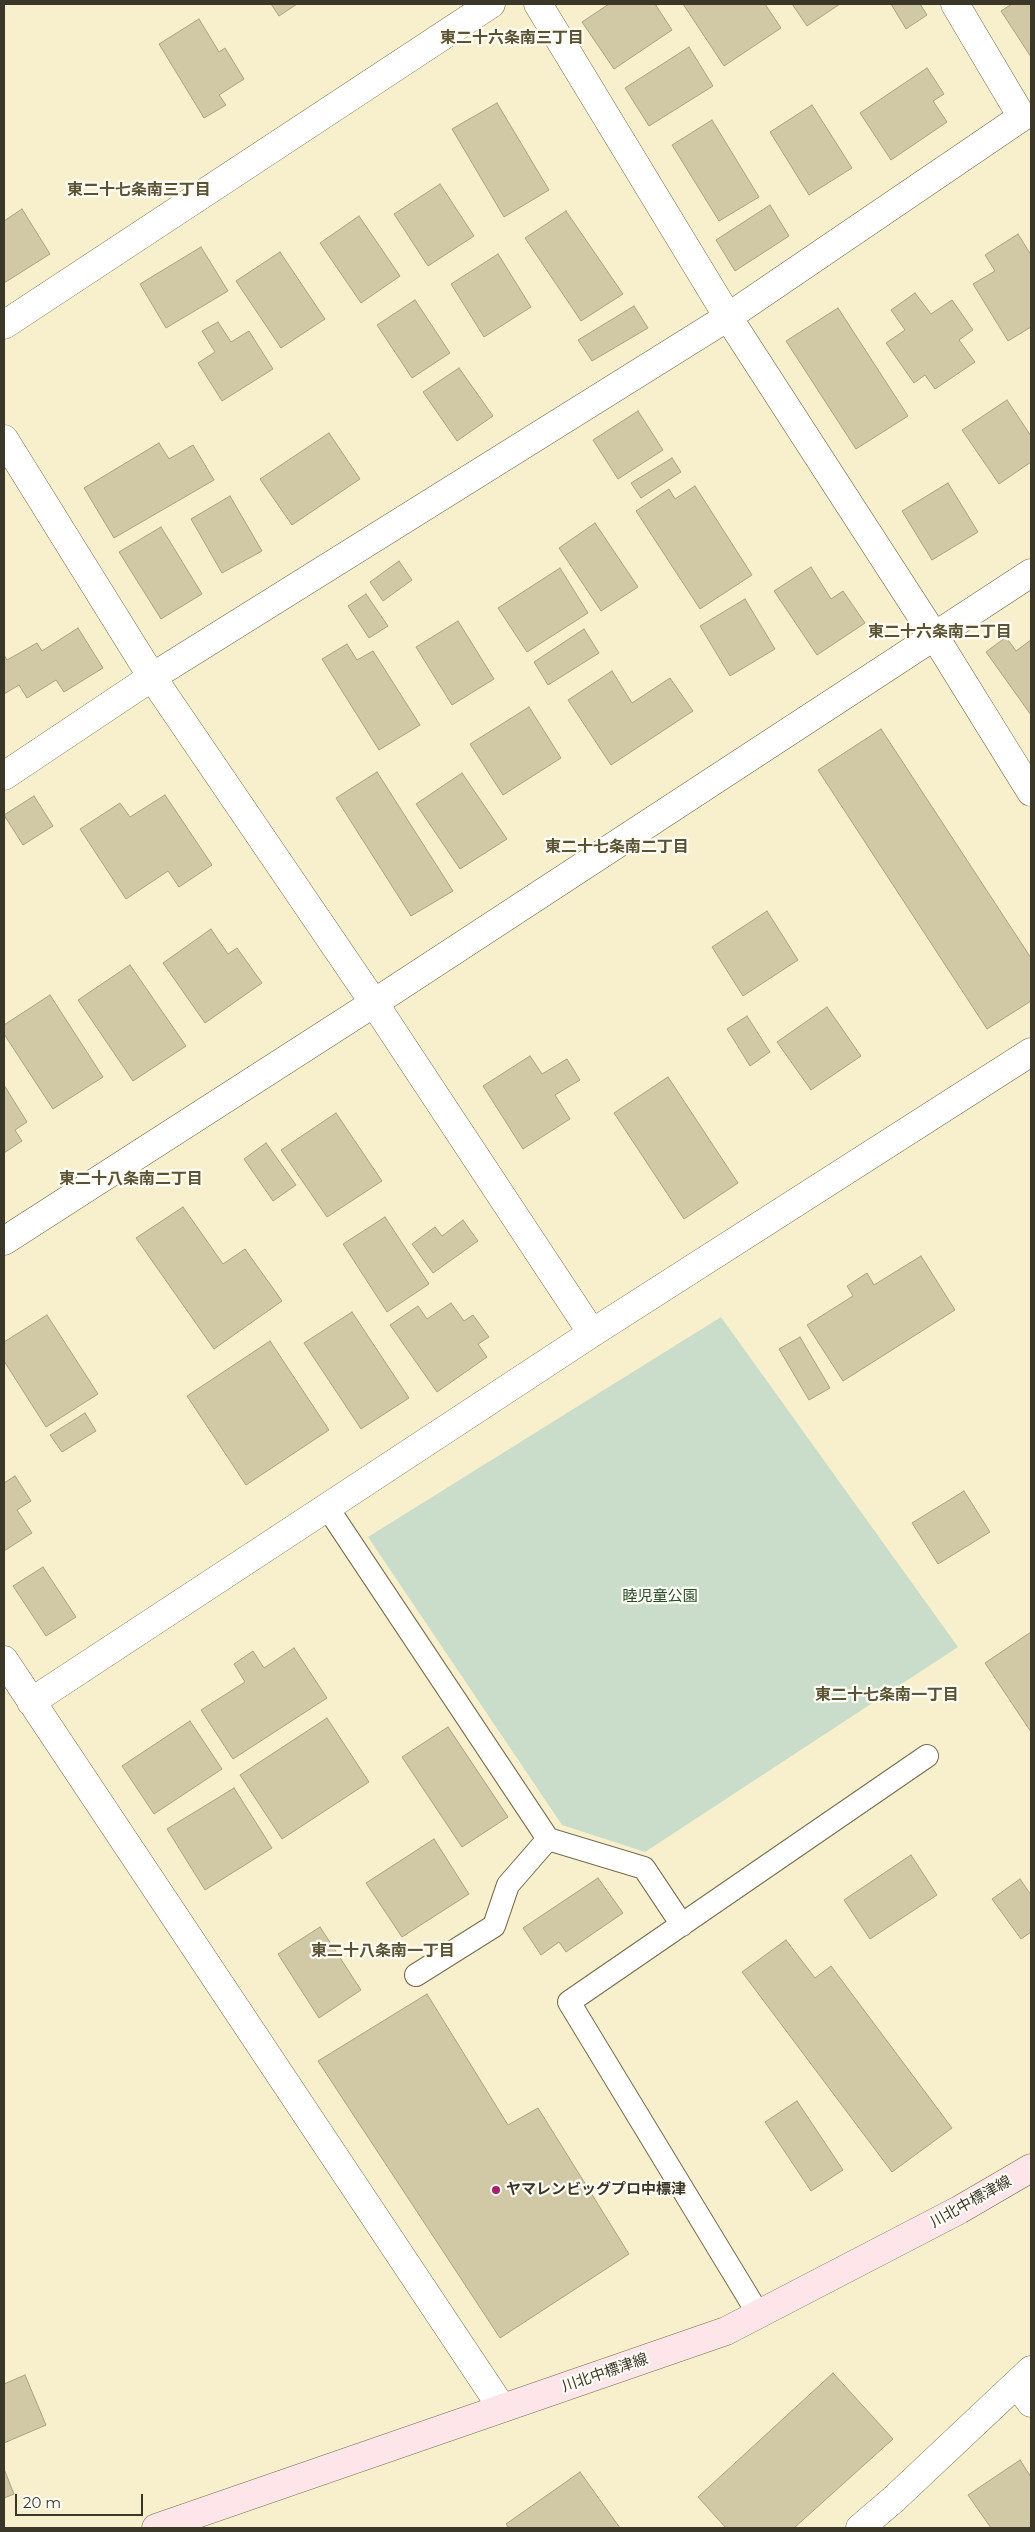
<!DOCTYPE html>
<meta charset="utf-8">
<style>
body{margin:0}
#map{position:relative;width:1035px;height:2532px;overflow:hidden;background:#f8f0cc;font-family:Montserrat,sans-serif}
canvas{display:block}
.frame{position:absolute;inset:0;border:5px solid #3a3729;pointer-events:none}
.scale{position:absolute;left:15px;top:2494px;width:128px;height:22px;box-sizing:border-box;border:2px solid #3a3729;border-top:0;padding-left:6px;font-size:15px;line-height:18px;white-space:nowrap;color:#3a3729;-webkit-text-stroke:4px #fefcf5;paint-order:stroke}
</style>
<div id="map">
<canvas width="1035" height="2532"></canvas>
<div class="frame"></div>
<div class="scale">20 m</div>
</div>
<script>
const c = document.querySelector('canvas').getContext('2d');
c.lineJoin = 'round';
function paint(path, color) {
  c.fillStyle = color;
  c.fill(path, 'evenodd');
}
function shape(rows) {
  const path = new Path2D();
  for (const r of rows) {
    path.moveTo(r[0], r[1]);
    for (let i = 2; i < r.length; i += 2) path.lineTo(r[i], r[i + 1]);
  }
  return path;
}
function strokePath(path, color, width, dash) {
  c.strokeStyle = color;
  c.lineWidth = width;
  c.lineCap = dash ? 'butt' : 'round';
  c.setLineDash(dash || []);
  c.stroke(path);
}
function label(font, color, halo, rows, align = 'center') {
  c.font = font + ' Montserrat,"Noto Sans JP",sans-serif';
  c.lineWidth = 4.5;
  c.setLineDash([]);
  c.textBaseline = 'middle';
  c.strokeStyle = halo;
  c.fillStyle = color;
  for (const [text, x, y, turn = 0] of rows) {
    c.save();
    c.translate(x, y);
    c.rotate((+turn || 0) * Math.PI / 180);
    c.textAlign = isNaN(turn) ? turn : align;
    if (halo) c.strokeText(text, 0, 0);
    c.fillText(text, 0, 0);
    c.restore();
  }
}
const green = shape([
 [721,1317,958,1647,645,1852,562,1825,368,1537]
]);
const building = shape([
 [271,4,297,4,279,16,271,4],
 [609,4,655,4,672,30,614,69,582,22,609,4],
 [683,4,765,4,781,28,724,66,683,4],
 [792,4,840,4,807,26,792,4],
 [891,4,920,4,927,15,906,29,891,4],
 [1012,4,1031,4,1031,57,1001,11,1012,4],
 [199,19,219,52,225,48,244,79,219,95,226,105,204,118,159,44,199,19],
 [689,47,713,86,649,126,625,88,689,47],
 [927,68,944,94,933,101,947,122,891,160,860,113,927,68],
 [497,103,549,190,504,217,452,129,497,103],
 [812,105,852,168,809,195,770,132,812,105],
 [712,120,759,197,719,221,672,145,712,120],
 [440,184,474,236,428,266,394,214,440,184],
 [770,205,789,236,735,271,716,240,770,205],
 [22,209,50,254,4,283,4,221,22,209],
 [566,211,623,294,581,321,525,238,566,211],
 [359,216,400,276,361,303,320,243,359,216],
 [1018,234,1031,255,1031,327,1008,341,973,284,995,271,985,255,1018,234],
 [201,247,228,291,166,328,140,284,201,247],
 [280,252,325,319,281,348,236,281,280,252],
 [498,254,531,307,484,337,451,284,498,254],
 [915,293,931,314,952,300,973,330,959,340,975,362,935,389,925,375,914,383,886,343,905,330,891,310,915,293],
 [415,300,450,353,412,378,377,325,415,300],
 [634,306,648,328,592,361,578,340,634,306],
 [838,308,908,416,856,449,786,341,838,308],
 [218,322,231,342,249,331,273,369,222,401,198,363,215,352,202,331,218,322],
 [459,368,493,416,457,441,423,392,459,368],
 [1007,400,1031,436,1031,462,999,484,962,430,1007,400],
 [638,411,663,450,618,479,593,440,638,411],
 [329,433,360,479,292,525,260,479,329,433],
 [159,443,169,459,193,445,214,480,114,538,84,488,159,443],
 [672,458,681,472,641,498,631,483,672,458],
 [948,483,978,532,932,560,902,511,948,483],
 [695,486,752,575,700,609,636,511,669,489,675,499,695,486],
 [230,496,262,551,222,573,191,519,230,496],
 [595,523,638,587,601,611,559,548,595,523],
 [161,527,202,594,161,619,119,552,161,527],
 [399,561,412,580,383,601,370,582,399,561],
 [811,567,831,599,843,591,865,623,817,655,774,591,811,567],
 [560,568,588,613,527,652,498,608,560,568],
 [366,594,388,626,369,638,348,606,366,594],
 [745,599,775,649,730,676,700,626,745,599],
 [458,621,494,679,452,705,416,647,458,621],
 [78,628,103,668,64,692,56,680,27,698,19,685,4,694,4,655,7,660,37,643,42,651,78,628],
 [584,629,599,653,548,685,534,662,584,629],
 [1006,637,1016,651,1031,640,1031,715,986,652,1006,637],
 [347,644,357,660,373,651,420,725,379,750,322,659,347,644],
 [612,671,632,703,670,678,693,711,611,765,568,700,612,671],
 [529,707,561,758,503,795,470,744,529,707],
 [881,729,1031,958,1031,1001,987,1029,818,770,881,729],
 [377,772,453,891,411,916,336,798,377,772],
 [462,773,507,839,460,869,416,804,462,773],
 [165,795,212,865,179,887,168,871,126,899,80,829,120,803,130,817,165,795],
 [34,796,53,826,23,845,4,815,34,796],
 [767,911,798,960,743,996,712,947,767,911],
 [211,929,228,954,237,948,262,983,205,1023,163,963,211,929],
 [130,965,186,1046,133,1081,78,1000,130,965],
 [50,995,103,1077,53,1109,4,1034,4,1025,50,995],
 [827,1007,861,1056,811,1090,777,1042,827,1007],
 [747,1016,770,1052,750,1066,727,1029,747,1016],
 [530,1056,542,1074,567,1059,580,1080,555,1095,570,1119,523,1149,483,1086,530,1056],
 [668,1077,738,1183,684,1219,614,1113,668,1077],
 [4,1085,27,1122,15,1130,22,1141,4,1153,4,1085],
 [336,1113,382,1181,327,1217,281,1150,336,1113],
 [266,1143,296,1185,273,1201,244,1159,266,1143],
 [183,1207,223,1264,245,1249,282,1301,214,1349,136,1238,183,1207],
 [385,1217,429,1284,387,1312,343,1244,385,1217],
 [463,1220,478,1241,433,1273,412,1244,435,1227,442,1236,463,1220],
 [921,1256,955,1310,843,1381,807,1325,853,1296,847,1286,867,1273,874,1285,921,1256],
 [451,1303,464,1321,473,1315,489,1337,478,1344,487,1357,437,1392,390,1325,418,1306,427,1319,451,1303],
 [352,1312,409,1398,361,1429,304,1343,352,1312],
 [47,1315,98,1394,46,1427,4,1361,4,1342,47,1315],
 [800,1337,830,1388,809,1400,779,1349,800,1337],
 [270,1341,329,1430,246,1485,187,1396,270,1341],
 [85,1413,96,1431,62,1452,50,1435,85,1413],
 [15,1476,31,1501,17,1510,32,1533,4,1551,4,1483,15,1476],
 [964,1491,990,1532,938,1564,912,1523,964,1491],
 [43,1567,76,1617,46,1636,13,1586,43,1567],
 [1031,1632,1031,1732,985,1663,1031,1632],
 [294,1648,327,1698,233,1759,201,1710,245,1682,234,1664,253,1651,264,1668,294,1648],
 [327,1718,369,1782,282,1839,240,1775,327,1718],
 [190,1721,222,1769,154,1814,122,1766,190,1721],
 [448,1727,508,1817,462,1847,402,1757,448,1727],
 [234,1788,272,1848,205,1890,167,1829,234,1788],
 [434,1839,469,1894,402,1937,366,1883,434,1839],
 [911,1855,937,1895,870,1939,844,1900,911,1855],
 [598,1878,623,1913,566,1952,559,1942,541,1955,523,1928,598,1878],
 [1020,1879,1031,1895,1031,1932,1021,1939,992,1899,1020,1879],
 [320,1927,361,1990,319,2018,278,1954,320,1927],
 [786,1940,815,1978,831,1966,952,2128,892,2172,742,1972,786,1940],
 [427,1994,508,2125,538,2108,629,2254,500,2338,318,2061,427,1994],
 [797,2101,843,2170,811,2191,765,2122,797,2101],
 [833,2373,893,2439,794,2528,726,2528,698,2497,833,2373],
 [25,2375,46,2425,4,2443,4,2384,25,2375],
 [1020,2460,1031,2477,1031,2528,991,2528,968,2495,1020,2460],
 [4,2469,14,2494,4,2498,4,2469],
 [580,2472,620,2528,509,2528,506,2524,580,2472]
]);
const lane = shape([
 [327,1507,548,1839,644,1868,682,1925],
 [416,1975,494,1926,508,1885,548,1839],
 [759,2315,569,2002,927,1756]
]);
const street = shape([
 [538,4,728,317,935,637,1031,792],
 [4,325,491,4],
 [4,439,152,677,374,1003,592,1333],
 [4,776,152,677,728,317,1022,117,955,4],
 [4,1241,374,1003,1031,573],
 [4,1660,502,2408],
 [31,1702,592,1333,1031,1052],
 [1017,2384,1031,2403],
 [860,2528,894,2499,1031,2370]
]);
const secondary = shape([
 [156,2528,726,2331,959,2210,1031,2168]
]);
const markers = [
 [496,2190,5,"#a5206c"]
];
const parkNames = [
 ["睦児童公園",660,1597]
];
const poiNames = [
 ["ヤマレンビッグプロ中標津",506,2190]
];
const streetNames = [
 ["川北中標津線",971,2202,-29],
 ["川北中標津線",605,2373,-19]
];
const neighbourhoodNames = [
 ["東二十六条南三丁目",512,38],
 ["東二十七条南三丁目",139,190],
 ["東二十六条南二丁目",940,632],
 ["東二十七条南二丁目",617,847],
 ["東二十八条南二丁目",131,1179],
 ["東二十七条南一丁目",887,1695],
 ["東二十八条南一丁目",383,1951]
];
paint(green, '#caddca');
paint(building, '#d1c9a6');
strokePath(building, '#aaa280', 1);
strokePath(lane, '#746c4d', 24);
strokePath(street, '#746c4d', 29);
strokePath(secondary, '#746c4d', 29);
strokePath(lane, '#fff', 22);
strokePath(street, '#fff', 28);
strokePath(secondary, '#fde5e9', 28);
for (const [x, y, r, color] of markers) {
  const dot = new Path2D();
  dot.arc(x, y, r, 0, 2 * Math.PI);
  c.fillStyle = color;
  c.fill(dot);
  strokePath(dot, '#fefcf5', 2);
}
label('15px', '#284d29', '#fefcf5', parkNames);
label('bold 15px', '#3a3729', '#fefcf5', poiNames, 'left');
label('15px', '#3a3729', '#fefcf5', streetNames);
label('bold 16px', '#595233', '#fefcf5', neighbourhoodNames);
</script>
